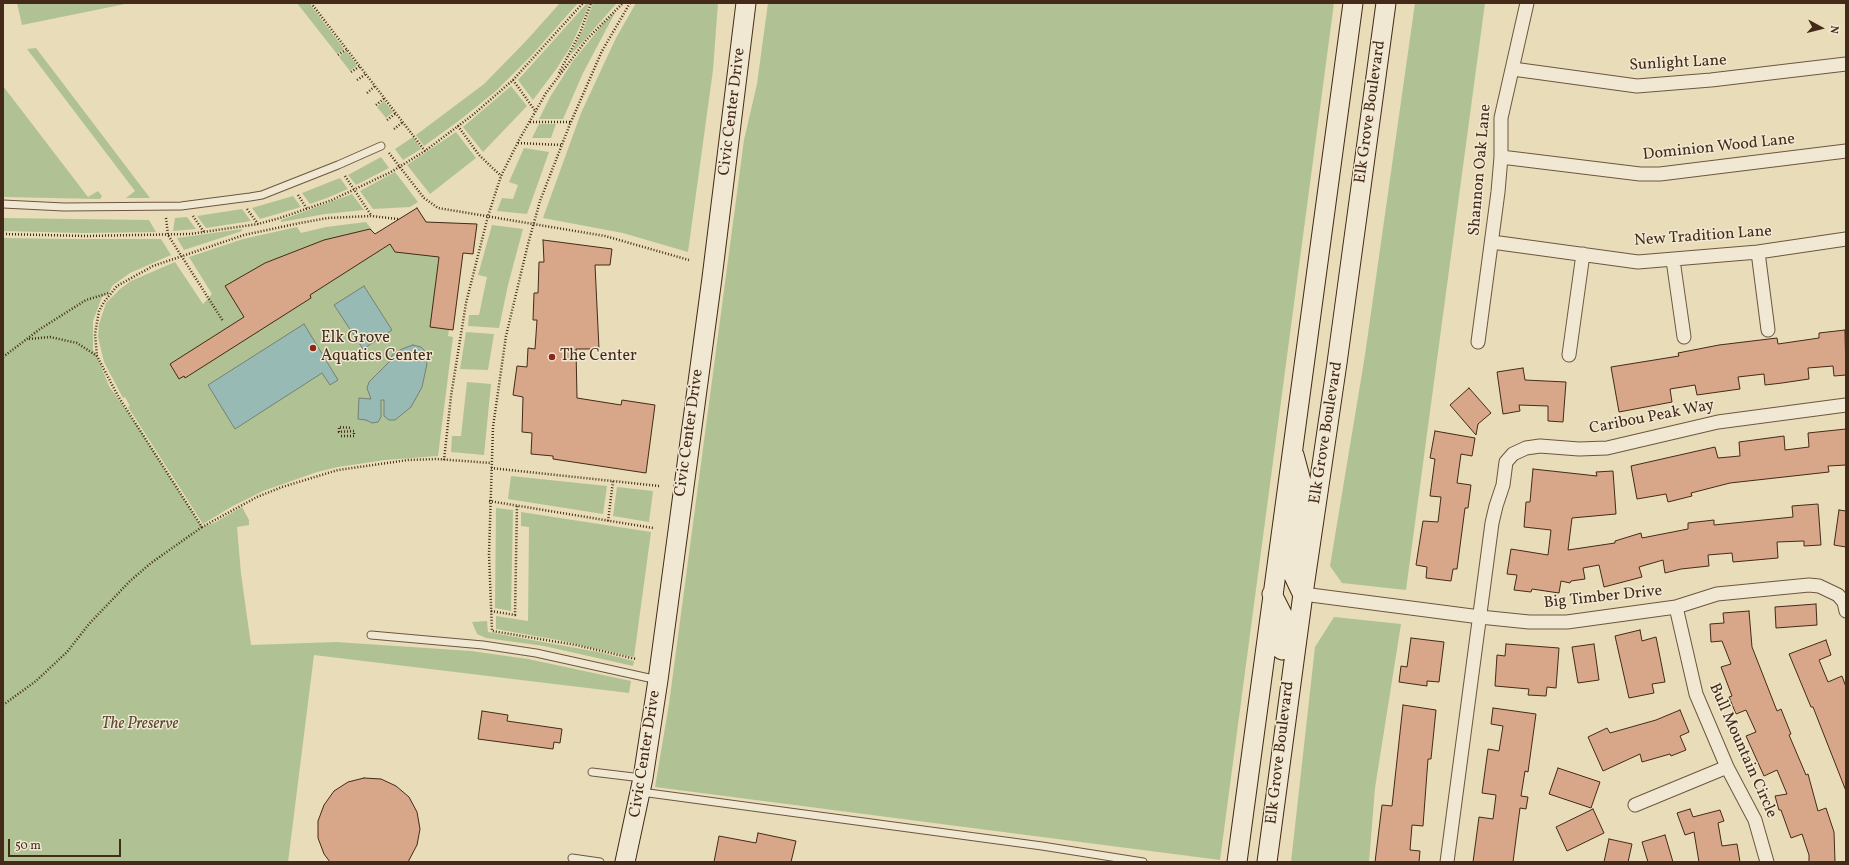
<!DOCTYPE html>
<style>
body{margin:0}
#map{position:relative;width:1849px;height:865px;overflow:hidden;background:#e8dcb9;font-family:Vollkorn,serif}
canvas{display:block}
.frame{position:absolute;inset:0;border:4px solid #442a18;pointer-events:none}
.north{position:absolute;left:1801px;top:8px;width:40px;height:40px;-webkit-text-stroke:3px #f0e8d2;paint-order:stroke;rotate:97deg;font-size:11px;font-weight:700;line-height:16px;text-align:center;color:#442a18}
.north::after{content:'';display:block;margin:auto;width:14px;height:18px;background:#442a18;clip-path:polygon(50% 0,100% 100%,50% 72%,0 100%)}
.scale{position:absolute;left:8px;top:839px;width:113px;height:18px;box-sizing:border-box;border:2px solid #442a18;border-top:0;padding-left:5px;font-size:12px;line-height:14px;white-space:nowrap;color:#442a18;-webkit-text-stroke:3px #f0e8d2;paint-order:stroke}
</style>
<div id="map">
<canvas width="1849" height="865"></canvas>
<div class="frame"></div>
<div class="north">N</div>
<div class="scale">50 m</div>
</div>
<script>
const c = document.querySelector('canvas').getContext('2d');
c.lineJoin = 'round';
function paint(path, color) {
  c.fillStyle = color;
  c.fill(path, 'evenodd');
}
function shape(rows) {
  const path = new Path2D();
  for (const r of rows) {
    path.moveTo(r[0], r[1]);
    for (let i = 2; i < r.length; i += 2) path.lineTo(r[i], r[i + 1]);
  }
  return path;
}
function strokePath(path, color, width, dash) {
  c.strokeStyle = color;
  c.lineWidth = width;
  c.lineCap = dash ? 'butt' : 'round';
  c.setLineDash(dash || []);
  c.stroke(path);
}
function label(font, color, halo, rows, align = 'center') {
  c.font = font + ' Vollkorn,serif';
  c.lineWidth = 3;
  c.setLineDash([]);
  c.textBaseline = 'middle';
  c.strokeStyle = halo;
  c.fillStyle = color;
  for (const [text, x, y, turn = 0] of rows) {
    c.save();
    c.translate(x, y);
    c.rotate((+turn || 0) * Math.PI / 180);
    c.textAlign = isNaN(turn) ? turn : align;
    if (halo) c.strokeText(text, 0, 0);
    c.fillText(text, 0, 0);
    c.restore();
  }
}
const green = shape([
 [17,3,130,3,22,25],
 [297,3,309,3,344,49,337,54],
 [560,3,578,3,532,55,496,91,460,120,424,146,416,135,484,84,526,41],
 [587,3,589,3,585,15,571,46,557,68,533,100,518,80],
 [593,3,617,3,569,57,584,28],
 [636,3,718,3,713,70,688,252,623,233,543,218,581,113,616,38],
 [768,3,1334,3,1220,860,655,787,669,704,744,140,757,84],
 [1415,3,1485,3,1406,590,1342,583,1330,566,1365,355],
 [616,11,583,73,563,119,539,119,550,97,573,61,603,24],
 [36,48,150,198,126,198,135,191,27,49],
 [346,51,357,65,350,71,339,57],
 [3,86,88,197,98,191,102,196,100,199,3,197],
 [511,86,527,106,483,152,463,127],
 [384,101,393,112,386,118,377,107],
 [539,124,556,124,551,138,532,138],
 [456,132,476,158,430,194,407,165],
 [413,137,421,149,403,160,395,149],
 [524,148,549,152,527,214,497,211,502,198,513,199,518,185,509,182],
 [381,157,389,168,356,185,348,175],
 [395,172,418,202,410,207,373,209,360,191],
 [340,178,348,189,327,198,310,204,302,193],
 [352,194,364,210,325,214,281,222,281,220],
 [293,196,301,207,260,219,252,208],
 [417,208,427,222,477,224,473,254,463,253,458,291,456,291,454,304,456,305,453,330,449,330,448,336,453,337,438,456,385,460,338,467,317,472,263,491,231,507,203,524,128,407,130,406,125,397,123,398,104,362,98,337,99,324,106,303,120,289,131,281,175,262,203,304,212,294,189,257,243,239,297,227,301,233,326,227,366,222,372,230,367,233,370,237],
 [242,209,251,221,206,228,197,216],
 [187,217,196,229,173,231,175,218],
 [3,218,149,220,156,232,82,233,3,231],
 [492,225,523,229,508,285,499,328,468,326,469,315,479,315,487,277,478,275],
 [242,229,242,231,184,250,177,238],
 [3,238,66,239,161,239,171,255,130,273,112,286,109,293,102,297,93,321,93,350,97,356,109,386,137,425,202,527,214,523,242,507,249,520,249,525,237,527,241,574,251,645,336,642,471,651,528,659,631,681,629,693,314,655,288,862,3,862],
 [466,332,494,334,488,370,460,369],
 [467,382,491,384,484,455,451,452,452,436,461,436],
 [511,476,607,486,603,514,508,499],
 [617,487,653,491,649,522,613,516],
 [496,508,513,510,511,611,495,608],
 [521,512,651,532,634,657,558,640,496,629,496,616,528,621,529,527,521,526],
 [1334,617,1401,624,1375,788,1369,862,1291,862,1315,647],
 [487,621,488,632,598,652,634,661,633,666,544,646,486,638,477,634,472,622]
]);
const water = shape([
 [364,286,392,330,363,349,334,305,364,286],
 [304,324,338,380,330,385,322,373,235,429,208,385,304,324],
 [413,345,421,347,424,350,427,364,422,387,411,407,395,420,389,420,384,416,384,400,381,400,381,417,378,422,372,423,366,420,358,419,359,398,371,399,367,388,369,382,389,362,393,354,402,349,413,345]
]);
const building = shape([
 [417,208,426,222,477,224,473,254,463,253,453,330,430,327,439,257,395,252,390,244,310,295,311,298,185,378,184,376,179,379,170,364,244,317,225,286,265,263,324,240,370,229,375,234,417,208],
 [543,240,612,249,610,265,595,265,599,349,576,349,577,398,621,405,622,400,655,405,646,473,553,459,553,456,531,454,532,433,522,432,523,397,513,395,517,366,527,367,528,348,535,349,537,320,533,320,534,293,538,293,539,262,544,262,543,240],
 [1845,330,1846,375,1834,376,1833,366,1808,368,1809,379,1782,383,1765,385,1764,374,1738,377,1740,389,1697,395,1695,385,1670,389,1672,402,1619,412,1611,367,1679,356,1678,353,1719,345,1777,338,1778,344,1819,338,1819,333,1845,330],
 [1523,368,1525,380,1566,382,1563,422,1548,421,1548,406,1519,405,1520,411,1503,414,1497,372,1523,368],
 [1469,388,1491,413,1478,424,1476,435,1450,405,1469,388],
 [1846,429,1846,465,1828,466,1829,472,1730,483,1691,493,1692,496,1668,502,1666,494,1637,499,1631,466,1715,447,1718,458,1740,456,1739,442,1784,436,1785,450,1809,447,1808,433,1846,429],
 [1435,431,1475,438,1472,456,1461,454,1457,483,1471,485,1468,508,1465,508,1457,569,1453,569,1451,581,1426,578,1427,567,1416,565,1423,521,1438,522,1441,497,1430,496,1435,459,1430,458,1435,431],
 [1533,469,1597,476,1596,472,1613,471,1616,514,1572,518,1568,550,1615,543,1615,541,1641,533,1642,538,1688,529,1688,523,1714,520,1714,525,1793,517,1792,506,1818,504,1821,545,1804,546,1804,541,1777,542,1778,558,1733,562,1732,553,1708,555,1709,566,1681,569,1665,573,1663,560,1639,567,1642,577,1604,587,1599,565,1583,568,1585,579,1571,581,1570,583,1561,581,1559,593,1532,589,1531,592,1514,590,1517,575,1507,574,1511,549,1548,555,1551,530,1524,527,1526,502,1530,502,1533,469],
 [1839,510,1846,511,1846,547,1834,545,1839,510],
 [1816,604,1817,625,1776,628,1775,607,1816,604],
 [1749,611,1752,647,1777,711,1781,709,1791,734,1789,735,1806,775,1808,774,1818,811,1826,808,1834,832,1835,862,1809,862,1809,855,1802,834,1791,838,1781,810,1779,810,1775,796,1787,794,1777,770,1764,776,1746,736,1756,732,1746,710,1736,714,1729,697,1732,696,1721,667,1731,664,1722,641,1711,642,1710,624,1724,623,1723,613,1749,611],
 [1640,630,1642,641,1656,637,1665,682,1652,684,1654,693,1629,698,1615,636,1640,630],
 [1411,638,1444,642,1439,682,1427,681,1427,686,1399,682,1401,666,1407,667,1411,638],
 [1826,640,1831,655,1819,660,1828,682,1842,676,1846,687,1846,791,1813,707,1811,707,1789,654,1826,640],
 [1506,644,1559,648,1556,688,1547,687,1546,696,1528,695,1529,689,1495,686,1497,655,1505,656,1506,644],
 [1594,644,1599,680,1578,683,1572,647,1594,644],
 [1403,705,1436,710,1431,759,1428,759,1423,826,1412,825,1410,850,1420,851,1419,862,1375,862,1382,805,1392,806,1403,705],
 [1493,708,1536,714,1528,772,1525,771,1521,796,1528,797,1526,809,1520,808,1513,862,1473,862,1479,817,1493,819,1496,795,1482,793,1488,749,1499,751,1503,726,1491,724,1493,708],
 [1680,710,1689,732,1680,736,1686,750,1671,756,1670,754,1642,762,1640,754,1603,771,1588,737,1607,728,1610,733,1656,720,1680,710],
 [482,711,508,715,507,721,562,729,560,743,554,742,553,749,478,739,482,711],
 [1558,768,1600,782,1591,808,1549,794,1558,768],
 [364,778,381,779,396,786,409,797,417,812,420,829,417,845,408,862,330,862,324,854,318,838,318,821,324,805,334,791,348,782,364,778],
 [1593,809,1604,833,1567,851,1556,827,1593,809],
 [1690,809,1693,817,1720,810,1724,821,1718,823,1722,846,1737,844,1740,862,1699,862,1694,832,1685,835,1677,813,1690,809],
 [758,833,796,841,791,862,714,862,719,836,756,843,758,833],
 [1665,835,1673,862,1648,862,1642,842,1665,835],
 [1609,839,1632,844,1628,862,1604,862,1609,839]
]);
const path = shape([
 [311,3,425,151],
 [630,3,602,51,570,124,540,201,528,244,506,336,493,427,489,554,492,631,576,645,636,659],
 [338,55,347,49],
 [351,72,360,66],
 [559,73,580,33,591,3],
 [357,80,366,74],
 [513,80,536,112],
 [367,93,375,86],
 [376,105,385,98],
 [387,120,396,113],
 [530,122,571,122],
 [458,126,479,155,501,176],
 [394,129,403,122],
 [518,143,561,145],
 [389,153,424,198,438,208,605,236,689,260],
 [345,176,371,215],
 [298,195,307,209],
 [247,209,258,224],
 [193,216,204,232],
 [166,218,168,235,223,321],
 [398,219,371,216,328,218,300,223,244,235,153,266,117,286,104,302,99,311,95,334,97,356,118,396,202,527,257,497,282,487,338,470,408,460,437,459,491,463],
 [3,234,85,236,190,234,258,224,280,218,332,200,391,172,425,151,474,114,513,80,583,3],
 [29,339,50,337,77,343,97,356],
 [3,357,40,329,86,300,109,293],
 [341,436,354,436,354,431,339,432,339,427,352,428],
 [444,460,451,396,466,303,488,216,501,176,519,140,546,93,587,39,623,3],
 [491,468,659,486],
 [489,501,653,528],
 [608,521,613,481],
 [491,611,515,615,517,505],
 [3,705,36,681,67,652,89,624,130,581,151,563,202,527]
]);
const lane = shape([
 [3,204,64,207,181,206,250,197,262,195,338,165,381,146],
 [371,635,483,645,536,653,658,680],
 [592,772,642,778],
 [641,792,1042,846,1143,862],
 [572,858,600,862]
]);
const street = shape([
 [1513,69,1637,86,1711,80,1846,64],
 [1501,157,1640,174,1660,174,1846,151],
 [1492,242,1638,262,1758,252,1846,239],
 [1758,252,1768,330],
 [1673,260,1684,337],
 [1478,342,1498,192,1501,157,1501,118,1527,3],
 [1569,355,1583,254],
 [1303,594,1480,617,1529,622,1567,622,1676,607,1717,594,1809,585,1819,586,1838,595,1844,602,1846,611],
 [1676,607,1696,694,1727,767,1755,820,1767,862],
 [1635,805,1727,767],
 [1447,862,1492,523,1496,506,1503,485,1506,462,1513,454,1526,448,1540,446,1579,449,1607,448,1718,422,1846,405]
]);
const secondary = shape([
 [1294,455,1302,485,1293,554,1293,574,1302,593],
 [1272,594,1285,620,1282,650],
 [625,862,643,778,658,680,712,278,746,3],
 [1237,862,1353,3],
 [1267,862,1303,594,1337,363,1386,3]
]);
const markers = [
 [313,348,4,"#8f2418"],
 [552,357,4,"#8f2418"]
];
const streetNames = [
 ["Sunlight Lane",1678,64,-3],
 ["Civic Center Drive",733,112,-83],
 ["Elk Grove Boulevard",1371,112,-82],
 ["Dominion Wood Lane",1719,148,-6],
 ["Shannon Oak Lane",1481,170,-85],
 ["New Tradition Lane",1703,237,-4],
 ["Caribou Peak Way",1652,418,-11],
 ["Civic Center Drive",690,433,-82],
 ["Elk Grove Boulevard",1327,433,-81],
 ["Big Timber Drive",1603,598,-6],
 ["Bull Mountain Circle",1742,751,66],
 ["Elk Grove Boulevard",1281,753,-83],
 ["Civic Center Drive",646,754,-81]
];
const poiNames = [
 ["Elk Grove",321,339],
 ["Aquatics Center",321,357],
 ["The Center",560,357]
];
const parkNames = [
 ["The Preserve",140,725]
];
paint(green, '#b0c293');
paint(water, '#98bab5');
strokePath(water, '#768076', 1);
paint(building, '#d8a688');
strokePath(building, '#442a18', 1);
strokePath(lane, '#6d5640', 9);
strokePath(street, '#6d5640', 15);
strokePath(secondary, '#442a18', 21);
strokePath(path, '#442a18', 2.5, [1, 2]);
strokePath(lane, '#f0e8d2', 7);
strokePath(street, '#f0e8d2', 13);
strokePath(secondary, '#f0e8d2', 19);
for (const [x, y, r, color] of markers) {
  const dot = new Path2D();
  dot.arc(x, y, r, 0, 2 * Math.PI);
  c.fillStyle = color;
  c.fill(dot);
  strokePath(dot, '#f0e8d2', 1.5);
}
label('16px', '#442a18', '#f0e8d2', streetNames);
label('16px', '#442a18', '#f0e8d2', poiNames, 'left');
label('italic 16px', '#5a4831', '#f0e8d2', parkNames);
</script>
